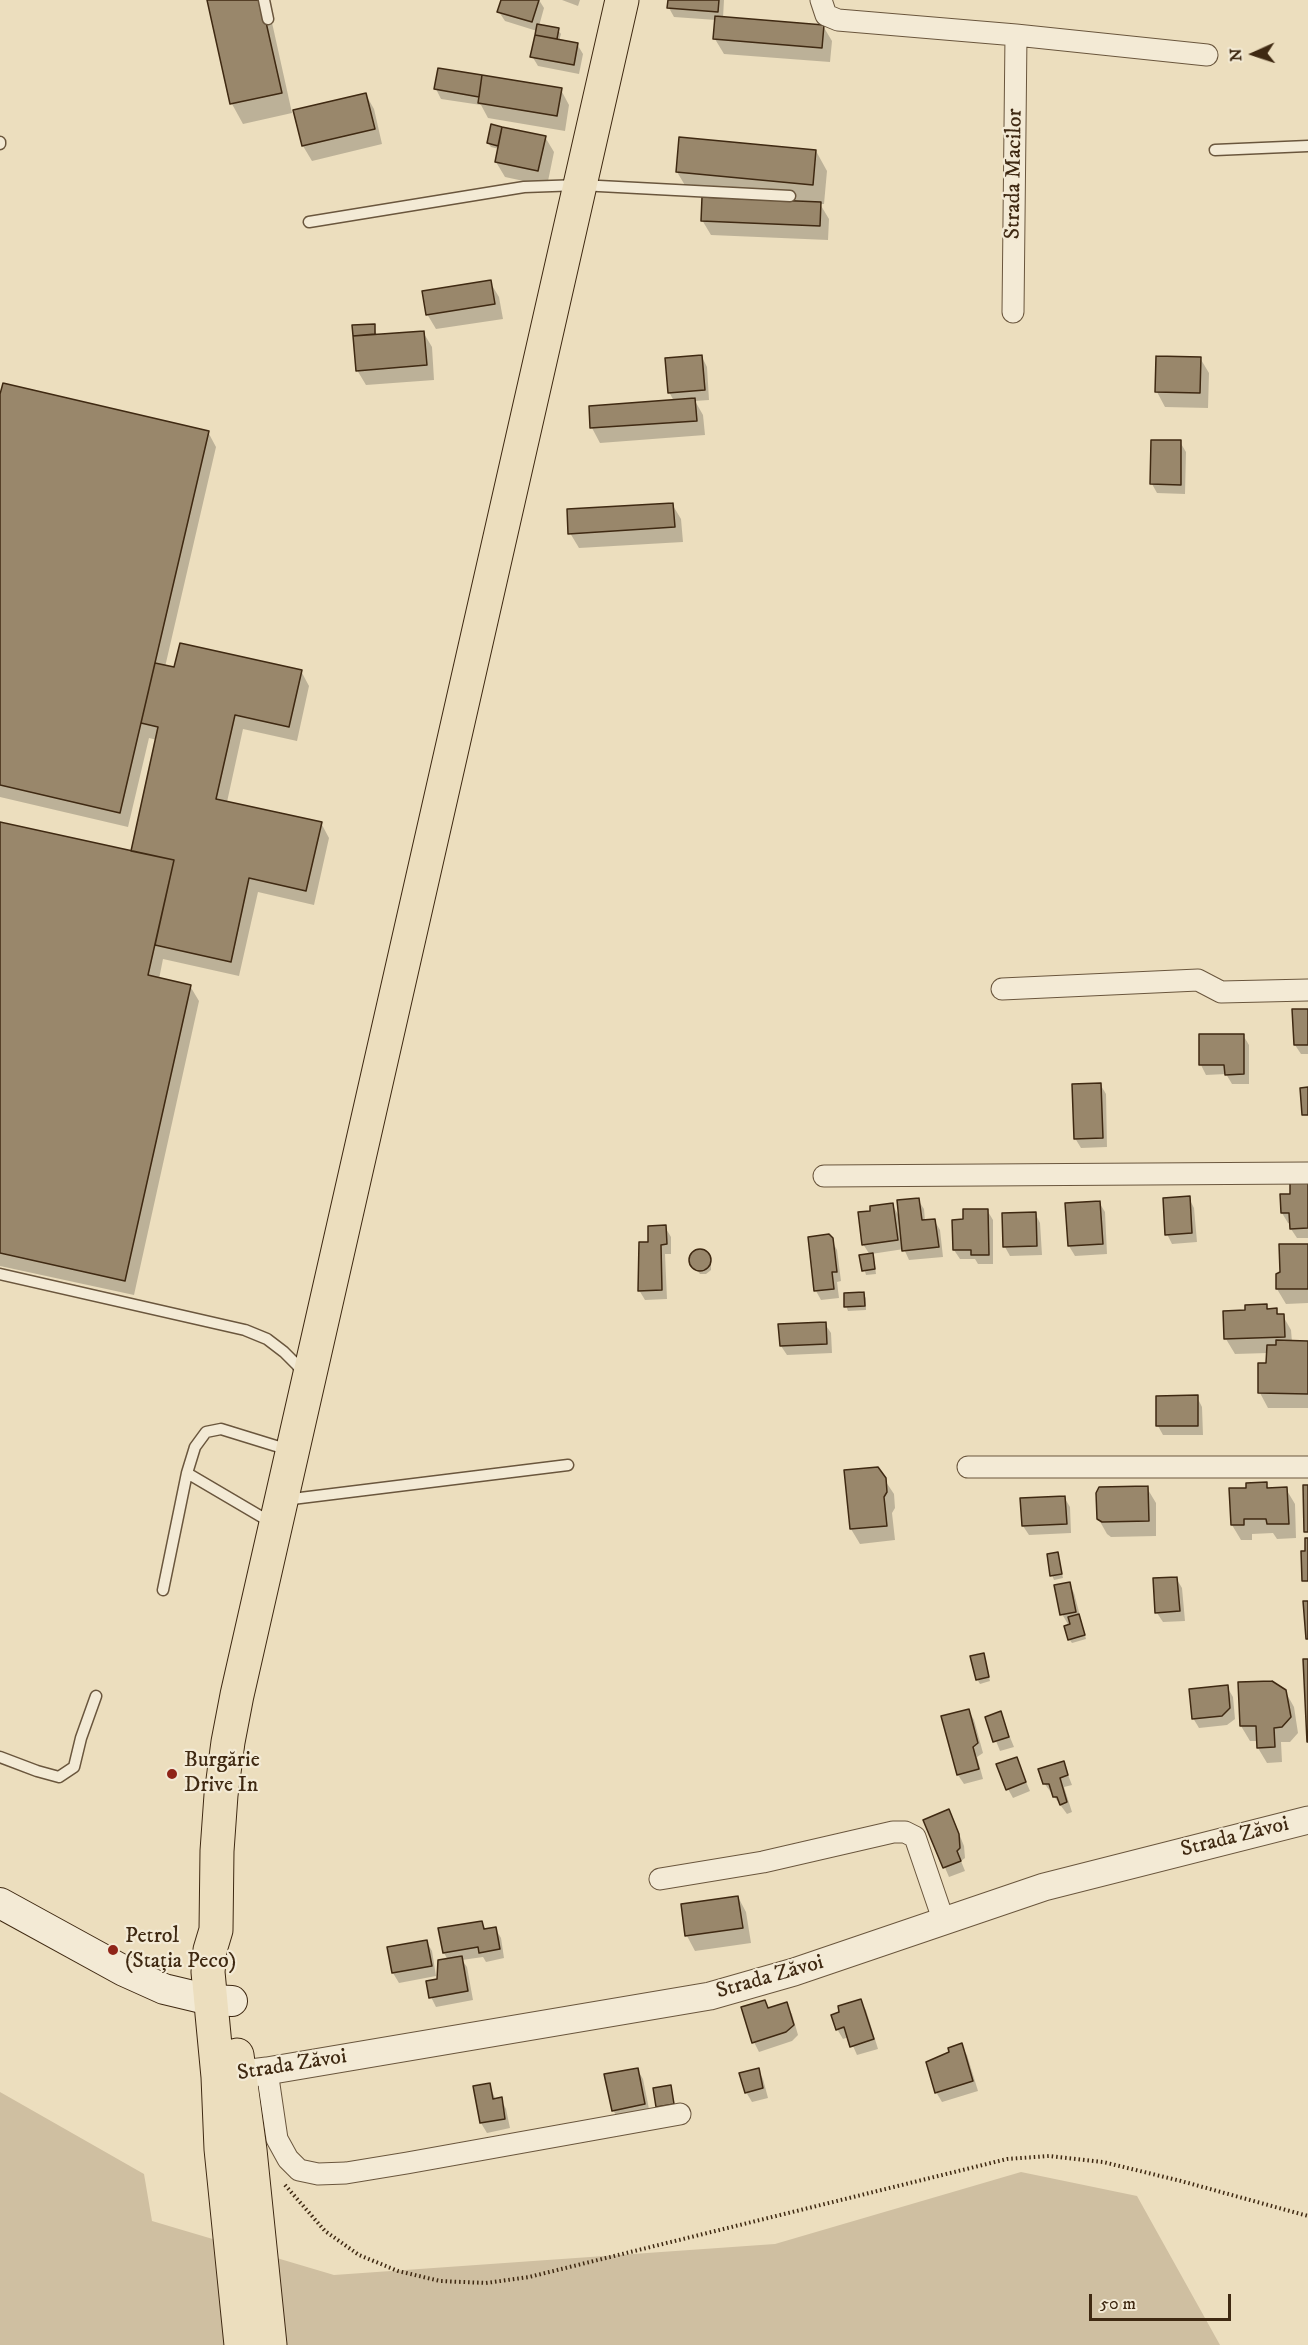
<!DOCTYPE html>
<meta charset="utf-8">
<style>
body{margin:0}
#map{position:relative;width:1308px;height:2345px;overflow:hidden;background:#ecdebe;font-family:"IM FELL DW Pica",serif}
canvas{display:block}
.north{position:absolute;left:1224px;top:24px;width:60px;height:60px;-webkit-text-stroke:4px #f3ead5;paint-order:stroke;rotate:267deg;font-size:16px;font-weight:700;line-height:24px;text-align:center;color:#3f2912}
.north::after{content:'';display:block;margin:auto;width:21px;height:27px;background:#3f2912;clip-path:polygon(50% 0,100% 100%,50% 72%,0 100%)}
.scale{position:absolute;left:1089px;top:2294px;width:142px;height:27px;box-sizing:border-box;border:3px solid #3f2912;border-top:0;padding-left:8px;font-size:18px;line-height:21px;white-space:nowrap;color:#3f2912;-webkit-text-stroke:4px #f3ead5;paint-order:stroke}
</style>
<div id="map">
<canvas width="1308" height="2345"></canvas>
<div class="north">N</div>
<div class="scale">50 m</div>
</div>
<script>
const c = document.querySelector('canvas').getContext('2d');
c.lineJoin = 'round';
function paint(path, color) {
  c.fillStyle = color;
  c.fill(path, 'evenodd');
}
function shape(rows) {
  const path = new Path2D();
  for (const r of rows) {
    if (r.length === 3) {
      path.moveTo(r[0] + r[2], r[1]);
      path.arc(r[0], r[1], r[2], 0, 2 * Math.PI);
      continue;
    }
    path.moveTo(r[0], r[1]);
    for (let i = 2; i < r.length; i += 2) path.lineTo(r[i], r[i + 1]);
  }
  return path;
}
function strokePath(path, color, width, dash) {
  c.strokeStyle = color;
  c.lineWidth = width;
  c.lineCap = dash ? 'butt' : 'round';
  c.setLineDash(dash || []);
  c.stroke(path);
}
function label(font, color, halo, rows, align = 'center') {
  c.font = font + ' "IM FELL DW Pica",serif';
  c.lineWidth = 4.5;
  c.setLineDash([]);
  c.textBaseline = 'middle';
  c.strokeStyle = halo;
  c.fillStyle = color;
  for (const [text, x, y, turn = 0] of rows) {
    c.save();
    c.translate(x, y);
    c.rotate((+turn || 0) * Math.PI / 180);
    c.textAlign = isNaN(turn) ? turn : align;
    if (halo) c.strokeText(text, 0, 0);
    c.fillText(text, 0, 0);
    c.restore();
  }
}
const green = shape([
 [0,2092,144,2174,152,2221,334,2275,775,2244,1021,2172,1137,2196,1220,2345,0,2345]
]);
const shadow = shape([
 [209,0,267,0,292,113,243,124,232,104],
 [502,0,539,0,544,8,539,26,558,30,561,34,559,41,577,44,583,54,579,74,538,66,532,56,537,31,505,21,499,12],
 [562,0,580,0,578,6],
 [669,0,724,0,723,18,823,26,832,41,830,62,724,54,715,39,716,20,674,17,669,8],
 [436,89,561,90,569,105,565,131,488,118,481,105,441,99],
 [366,95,374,109,382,144,312,161,303,146,295,111],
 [501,128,504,130,545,137,554,152,547,186,505,177,496,162,499,149,491,147,488,143],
 [816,151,827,171,824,204,820,204,829,219,828,240,711,235,702,220,763,201,689,192,677,172],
 [490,282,499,297,503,319,436,329,427,314],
 [374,325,377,336,423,332,432,347,434,380,366,385,357,370,354,327],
 [702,357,707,367,709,400,695,401,703,415,705,435,600,443,592,428,674,401,669,392],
 [1200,358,1209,373,1208,408,1165,407,1157,392],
 [0,401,208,432,216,447,165,667,175,669,301,671,309,686,297,741,243,729,227,802,321,823,329,838,314,905,258,892,239,976,163,959,159,979,190,986,199,1001,134,1295,0,1266,0,823,132,853,157,740,149,738,128,827,0,797],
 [1180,442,1186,452,1185,494,1157,493,1152,484],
 [672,504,681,519,683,542,579,548,570,533],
 [1308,1010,1308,1054,1301,1054,1295,1045],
 [1243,1035,1249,1045,1249,1084,1232,1084,1226,1074,1206,1075,1201,1065],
 [1100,1084,1106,1094,1107,1147,1081,1148,1075,1138],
 [1308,1184,1308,1238,1297,1238,1291,1229,1291,1223,1288,1223,1282,1213,1281,1196,1292,1195],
 [1189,1198,1194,1208,1197,1242,1172,1244,1167,1234],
 [918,1200,924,1209,925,1221,934,1220,940,1230,943,1257,909,1260,904,1249,871,1254,874,1259,876,1274,866,1275,861,1256,870,1255,863,1244,872,1212,892,1204,900,1218],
 [1099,1202,1105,1212,1107,1254,1075,1256,1069,1246,1067,1204],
 [987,1210,993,1220,993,1264,978,1264,975,1259,960,1259,954,1250,965,1221],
 [1035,1213,1040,1223,1042,1255,1010,1256,1005,1247],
 [665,1227,671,1237,671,1254,665,1254,667,1299,645,1300,639,1290,650,1243],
 [831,1239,837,1250,841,1281,837,1282,839,1298,821,1300,816,1291],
 [1308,1246,1308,1303,1286,1304,1277,1289,1281,1272],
 [695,1251,704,1251,711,1260,711,1270,706,1274,700,1274,692,1264,690,1259],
 [863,1294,866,1298,866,1310,848,1311,846,1306],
 [1266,1306,1269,1310,1276,1310,1280,1316,1283,1316,1291,1330,1292,1342,1308,1342,1308,1408,1268,1408,1260,1393,1268,1364,1268,1353,1235,1354,1226,1339,1225,1312,1247,1311],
 [825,1324,831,1333,832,1353,787,1355,781,1346],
 [1197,1397,1202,1407,1203,1435,1163,1435,1158,1426],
 [884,1479,894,1494,895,1508,892,1513,895,1540,860,1544,851,1529],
 [1266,1484,1269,1489,1286,1489,1295,1504,1296,1538,1277,1539,1273,1533,1252,1534,1252,1540,1241,1540,1232,1525,1247,1489],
 [1147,1488,1156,1503,1156,1536,1111,1537,1107,1534,1098,1518],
 [1064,1497,1070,1507,1071,1533,1029,1535,1023,1526],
 [1058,1554,1063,1578,1054,1580,1052,1575],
 [1176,1578,1182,1588,1185,1621,1163,1622,1157,1613],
 [1069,1584,1074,1593,1086,1639,1072,1643,1069,1639,1069,1626,1062,1614],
 [983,1654,990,1681,980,1684,977,1679],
 [1227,1687,1233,1697,1235,1719,1227,1725,1199,1728,1193,1718],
 [1285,1691,1294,1707,1298,1733,1290,1742,1281,1742,1282,1762,1267,1763,1258,1748,1258,1741,1250,1741,1241,1726],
 [969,1711,974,1720,983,1753,977,1757,983,1779,964,1784,958,1775,943,1717],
 [1000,1713,1014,1747,1000,1751,987,1718],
 [1016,1758,1030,1791,1013,1798,1008,1789],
 [1063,1762,1072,1785,1064,1787,1072,1812,1067,1814,1044,1783],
 [925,1821,954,1821,964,1846,965,1858,961,1861,965,1871,949,1877],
 [738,1897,746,1912,751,1943,695,1951,687,1936],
 [481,1922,486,1930,495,1928,501,1938,504,1958,486,1962,483,1957,462,1960,467,1967,473,2000,436,2007,431,1997,448,1960,444,1953],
 [426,1941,432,1951,436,1976,399,1983,393,1973,389,1948],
 [860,2001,866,2010,878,2049,857,2055,849,2037,843,2039,837,2029],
 [765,2002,769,2010,786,2004,792,2014,798,2035,792,2041,759,2052,754,2042],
 [961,2045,967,2055,978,2091,942,2102,936,2092,951,2053],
 [637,2069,643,2079,650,2114,619,2120,613,2110],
 [758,2070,763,2079,768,2098,752,2102,746,2092],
 [489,2085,496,2100,501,2099,506,2109,510,2128,487,2133,481,2123,475,2088],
 [670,2087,676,2108,660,2111,657,2106]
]);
const building = shape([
 [207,0,261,0,282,93,230,104,207,0],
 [501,0,539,0,532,22,497,12,501,0],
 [668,0,719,0,718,12,667,8,668,0],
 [715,16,824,25,822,48,713,39,715,16],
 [537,24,559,28,557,39,535,35,537,24],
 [535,35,578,43,574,65,530,57,535,35],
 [438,68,482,75,479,97,434,89,438,68],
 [482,75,562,88,557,116,478,103,482,75],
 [366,93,375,129,302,146,293,110,366,93],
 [491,124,502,127,498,146,487,143,491,124],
 [502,127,546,136,538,171,495,162,502,127],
 [679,137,816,150,813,185,676,172,679,137],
 [702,197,821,202,820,226,701,221,702,197],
 [491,280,495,304,426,315,422,291,491,280],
 [375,324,375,334,353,336,352,325,375,324],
 [424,331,427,365,356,371,353,336,424,331],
 [702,355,705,390,668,393,665,358,702,355],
 [1156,356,1201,357,1200,393,1155,392,1156,356],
 [3,383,209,431,120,813,0,785,0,394,3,383],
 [695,398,697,421,590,428,589,406,695,398],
 [1151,440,1181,440,1181,485,1150,484,1151,440],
 [673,503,675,527,568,534,567,509,673,503],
 [180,643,302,670,289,727,235,715,216,799,322,822,306,891,249,878,231,962,155,945,174,860,131,851,158,727,141,723,155,663,174,667,180,643],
 [0,822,174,860,148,975,191,985,125,1281,0,1253,0,822],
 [1292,1009,1308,1009,1308,1045,1294,1045,1292,1009],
 [1199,1034,1244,1034,1244,1074,1225,1075,1224,1065,1199,1065,1199,1034],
 [1101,1083,1103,1138,1074,1139,1072,1084,1101,1083],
 [1308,1087,1308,1115,1302,1115,1300,1088,1308,1087],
 [1290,1183,1308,1183,1308,1228,1290,1229,1289,1213,1281,1213,1280,1194,1290,1194,1290,1183],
 [1190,1196,1192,1233,1165,1235,1163,1198,1190,1196],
 [919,1198,922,1220,935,1219,939,1247,902,1251,897,1200,919,1198],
 [1100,1201,1103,1244,1068,1246,1065,1203,1100,1201],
 [893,1203,898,1240,862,1245,858,1212,870,1211,870,1206,893,1203],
 [963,1209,988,1209,989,1255,971,1255,971,1250,953,1250,952,1220,963,1219,963,1209],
 [1036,1212,1037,1246,1003,1247,1002,1213,1036,1212],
 [666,1225,667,1244,661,1245,662,1290,638,1291,639,1242,648,1242,648,1226,666,1225],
 [829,1234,833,1238,837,1272,832,1272,834,1289,814,1291,808,1237,829,1234],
 [1279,1244,1308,1244,1308,1289,1276,1289,1276,1274,1280,1272,1279,1244],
 [700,1260,11],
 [873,1253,875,1269,862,1271,859,1255,873,1253],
 [864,1292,865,1306,844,1307,844,1293,864,1292],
 [1267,1304,1267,1309,1277,1308,1277,1314,1284,1314,1285,1337,1224,1339,1223,1311,1245,1310,1245,1305,1267,1304],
 [826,1322,827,1344,780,1346,778,1324,826,1322],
 [1276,1340,1308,1341,1308,1394,1258,1393,1258,1363,1266,1363,1267,1345,1276,1345,1276,1340],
 [1198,1395,1198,1426,1156,1426,1156,1396,1198,1395],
 [878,1467,886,1478,887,1492,884,1497,887,1526,850,1529,844,1470,878,1467],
 [1267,1482,1267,1488,1287,1487,1289,1524,1267,1524,1266,1519,1244,1519,1244,1525,1231,1525,1229,1488,1246,1488,1246,1483,1267,1482],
 [1303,1485,1308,1485,1308,1532,1304,1532,1303,1485],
 [1148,1486,1149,1521,1102,1522,1097,1519,1096,1493,1099,1487,1148,1486],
 [1065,1496,1067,1524,1022,1526,1020,1498,1065,1496],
 [1305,1538,1308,1538,1308,1581,1302,1581,1301,1551,1305,1551,1305,1538],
 [1058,1552,1062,1574,1050,1576,1047,1554,1058,1552],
 [1177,1577,1180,1611,1155,1613,1153,1578,1177,1577],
 [1070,1582,1076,1612,1060,1615,1054,1585,1070,1582],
 [1303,1601,1308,1601,1308,1639,1306,1639,1303,1601],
 [1079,1614,1085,1635,1068,1640,1064,1626,1070,1624,1068,1617,1079,1614],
 [984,1653,989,1677,976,1680,970,1656,984,1653],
 [1303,1659,1308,1659,1308,1742,1307,1742,1303,1659],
 [1272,1681,1286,1690,1291,1717,1282,1727,1274,1728,1275,1747,1257,1748,1256,1726,1240,1726,1238,1682,1272,1681],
 [1228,1685,1230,1708,1222,1716,1192,1719,1189,1689,1228,1685],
 [969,1709,978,1743,973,1747,979,1769,957,1775,941,1716,969,1709],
 [1001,1711,1009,1737,993,1742,985,1717,1001,1711],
 [1017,1757,1026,1782,1006,1790,996,1764,1017,1757],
 [1064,1761,1068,1775,1060,1778,1067,1802,1060,1805,1057,1797,1053,1797,1049,1784,1043,1784,1038,1769,1064,1761],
 [949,1809,959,1834,960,1848,957,1851,961,1861,943,1868,923,1820,949,1809],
 [738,1896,743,1928,685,1936,681,1904,738,1896],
 [482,1921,484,1929,496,1927,500,1949,479,1953,478,1947,443,1953,438,1928,482,1921],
 [427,1940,432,1966,392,1973,387,1947,427,1940],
 [462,1956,468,1991,429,1998,426,1981,437,1979,438,1960,462,1956],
 [861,1999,874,2039,850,2047,844,2027,836,2030,831,2015,839,2012,838,2006,861,1999],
 [765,2000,768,2008,787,2002,794,2025,786,2032,752,2043,741,2007,765,2000],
 [962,2043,973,2081,935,2093,926,2062,949,2052,948,2048,962,2043],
 [638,2068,645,2104,612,2111,604,2074,638,2068],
 [759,2068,763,2088,745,2093,739,2073,759,2068],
 [490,2083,493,2099,502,2097,505,2119,480,2123,473,2086,490,2083],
 [671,2085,674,2104,656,2107,653,2088,671,2085]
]);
const path = shape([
 [285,2185,325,2231,359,2255,398,2271,440,2281,486,2283,529,2277,1007,2159,1049,2156,1103,2162,1181,2181,1308,2216]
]);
const service = shape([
 [264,0,268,19],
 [0,144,0,142],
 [1215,150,1308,146],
 [309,222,524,187,580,185,790,196],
 [0,1274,245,1330,267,1339,284,1352,297,1365,303,1375],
 [187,1473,272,1523],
 [284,1500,568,1465],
 [163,1590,187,1473,195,1447,206,1432,221,1429,289,1450],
 [0,1757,37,1771,59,1777,74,1767,81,1738,96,1696]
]);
const minor = shape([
 [821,0,826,15,838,20,1016,35,1207,55],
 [1013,312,1016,35],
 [1002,989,1198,980,1221,992,1308,990],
 [824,1176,1308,1173],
 [968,1467,1308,1467],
 [660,1879,763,1862,893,1832,905,1832,915,1837,944,1922],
 [267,2071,277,2139,288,2159,299,2170,318,2174,346,2173,407,2163,680,2114]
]);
const tertiary = shape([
 [219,2077,267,2071,710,1996,794,1972,1044,1887,1308,1820]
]);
const secondary = shape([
 [0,1903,124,1971,164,1989,210,2000,232,2001]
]);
const primary = shape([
 [237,2055,250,2150,270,2345],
 [241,2345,221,2149,218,2077,208,1972,210,1950,216,1930,217,1851,221,1795,228,1742,237,1695,622,0]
]);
const markers = [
 [172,1774,6,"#8f2418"],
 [113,1950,6,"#8f2418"]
];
const streetNames = [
 ["Strada Macilor",1015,174,-89],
 ["Strada Zăvoi",1235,1838,-14],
 ["Strada Zăvoi",770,1978,-16],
 ["Strada Zăvoi",292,2066,-9]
];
const poiNames = [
 ["Burgărie",184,1761],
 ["Drive In",184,1786],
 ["Petrol",125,1937],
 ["(Stația Peco)",125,1962]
];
paint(green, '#cfbfa1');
paint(shadow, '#0003');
paint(building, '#99876b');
strokePath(building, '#3f2912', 1.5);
strokePath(service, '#6a563d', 13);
strokePath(minor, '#6a563d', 23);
strokePath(tertiary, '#6a563d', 29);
strokePath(secondary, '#3f2912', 32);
strokePath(primary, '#3f2912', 35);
strokePath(path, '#3f2912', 4, [1.5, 3]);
strokePath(service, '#f3ead5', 10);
strokePath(minor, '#f3ead5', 21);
strokePath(tertiary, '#f3ead5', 27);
strokePath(secondary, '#f3ead5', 30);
strokePath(primary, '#ecdebe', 33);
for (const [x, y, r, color] of markers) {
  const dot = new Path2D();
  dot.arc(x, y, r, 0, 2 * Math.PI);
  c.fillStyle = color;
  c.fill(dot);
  strokePath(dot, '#f3ead5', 2);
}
label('22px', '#3f2912', '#f3ead5', streetNames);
label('22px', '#3f2912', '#f3ead5', poiNames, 'left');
</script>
